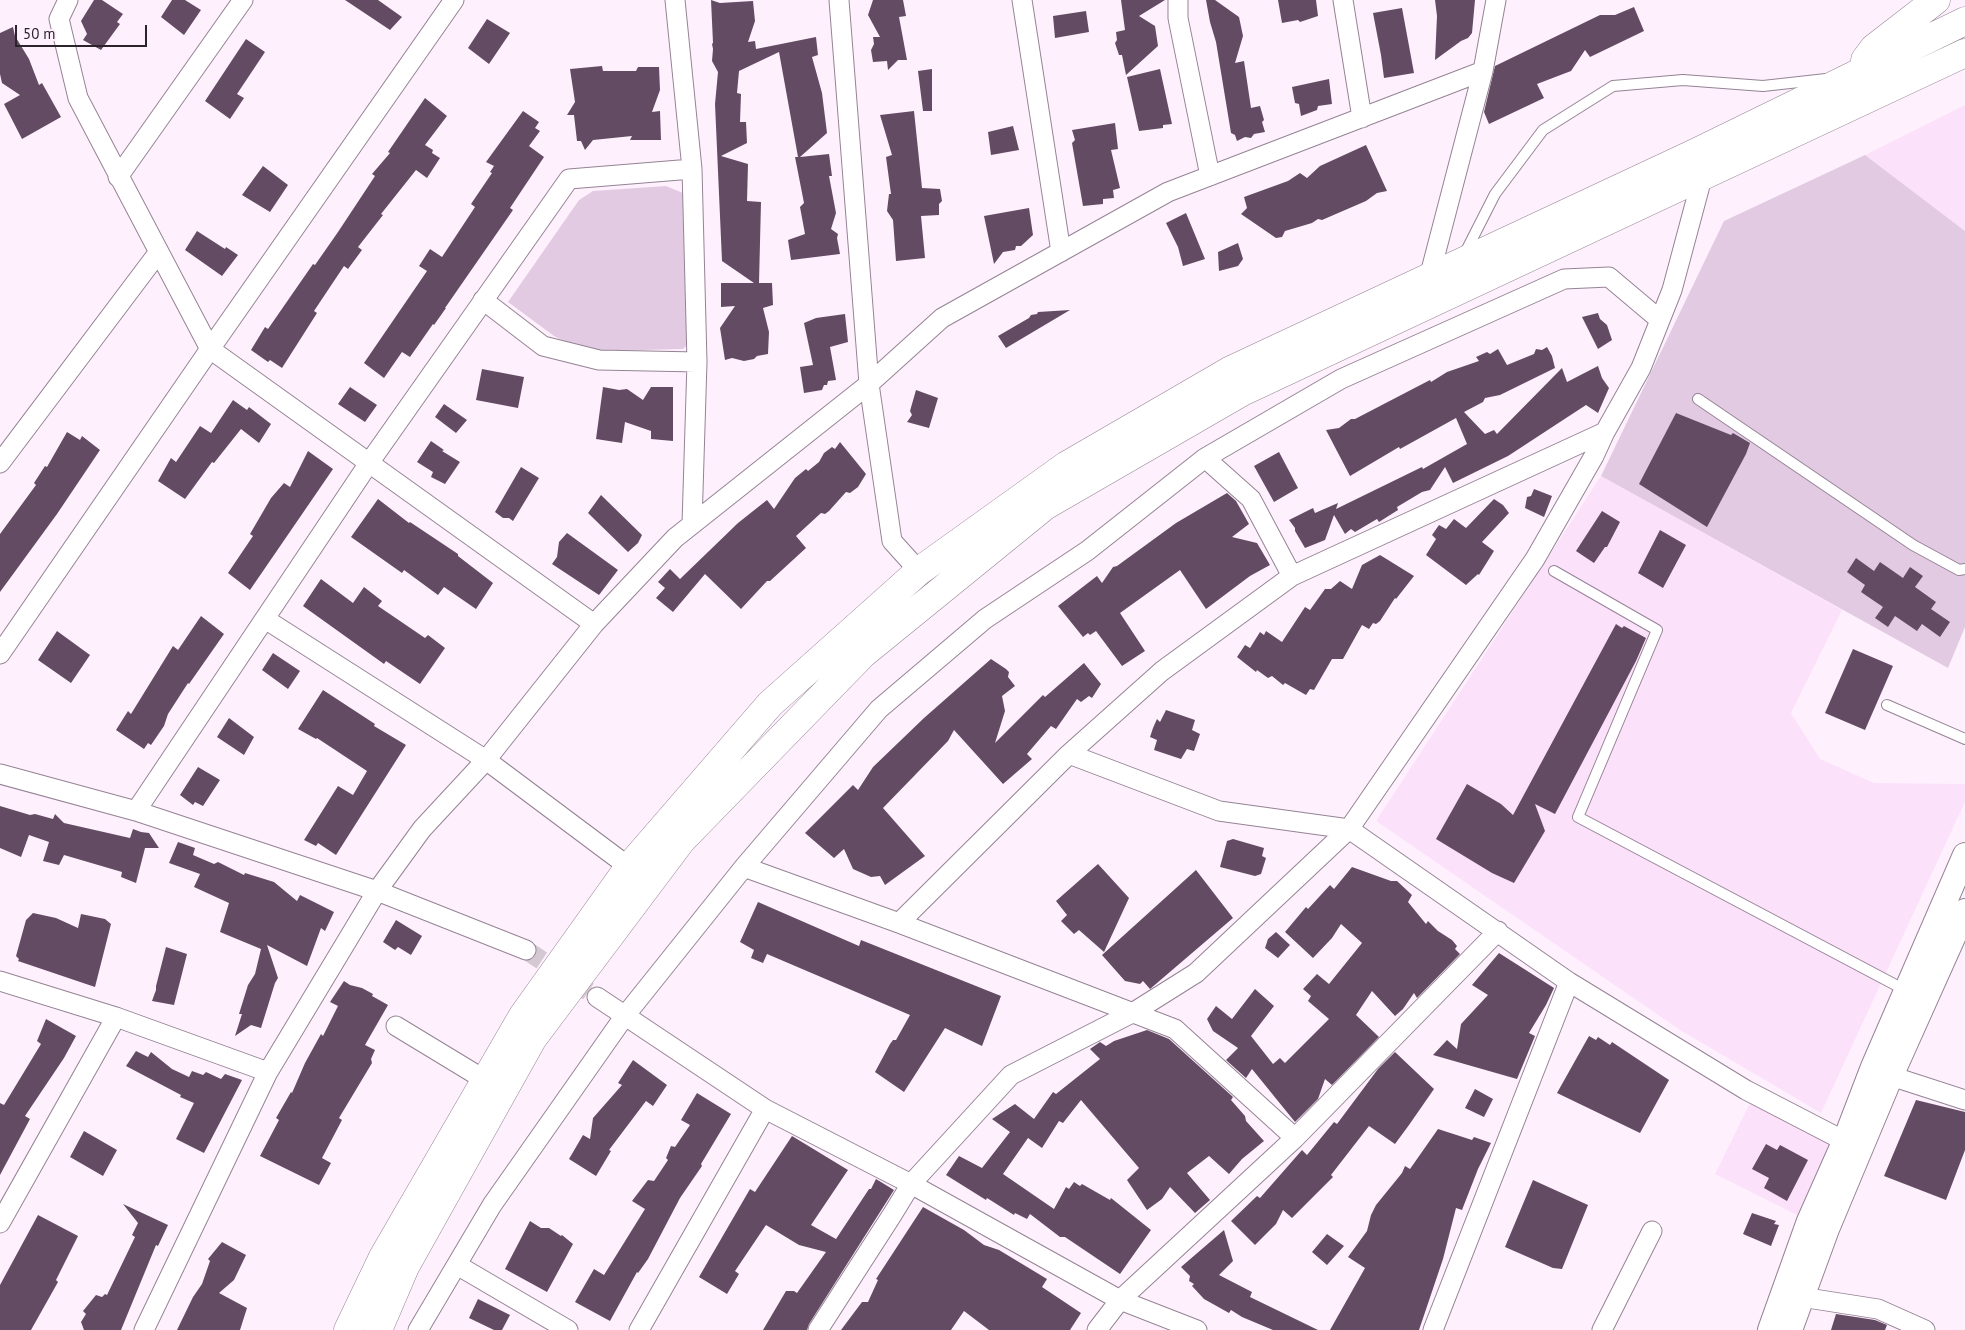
<!DOCTYPE html>
<style>
body{margin:0}
#map{position:relative;width:1965px;height:1330px;overflow:hidden;background:#fef1fd;font-family:"PT Sans",sans-serif}
canvas{display:block}
.scale{position:absolute;left:15px;top:25px;width:132px;height:22px;box-sizing:border-box;border:2px solid #2c242b;border-top:0;padding-left:6px;font-size:15px;line-height:18px;white-space:nowrap;color:#2c242b;-webkit-text-stroke:4px #fef1fd;paint-order:stroke}
</style>
<div id="map">
<canvas width="1965" height="1330"></canvas>
<div class="scale">50 m</div>
</div>
<script>
const c = document.querySelector('canvas').getContext('2d');
c.lineJoin = 'round';
function paint(path, color) {
  c.fillStyle = color;
  c.fill(path, 'evenodd');
}
function shape(rows) {
  const path = new Path2D();
  for (const r of rows) {
    path.moveTo(r[0], r[1]);
    for (let i = 2; i < r.length; i += 2) path.lineTo(r[i], r[i + 1]);
  }
  return path;
}
function strokePath(path, color, width, dash) {
  c.strokeStyle = color;
  c.lineWidth = width;
  c.lineCap = dash ? 'butt' : 'round';
  c.setLineDash(dash || []);
  c.stroke(path);
}
const built = shape([
 [1965,105,1965,231,1865,155],
 [1601,476,1842,610,1791,713,1820,759,1874,783,1965,784,1965,802,1821,1113,1680,1030,1376,821],
 [1750,1103,1835,1145,1799,1216,1715,1174]
]);
const green = shape([
 [1865,155,1965,231,1965,627,1948,668,1601,476,1724,221],
 [666,186,683,193,688,344,683,349,602,351,573,346,554,336,508,302,579,200,593,191]
]);
const building = shape([
 [94,0,102,0,123,14,117,22,120,24,101,50,83,40,87,34,81,21],
 [172,0,185,0,201,10,184,35,161,17],
 [345,0,378,0,402,17,390,30],
 [711,0,720,3,753,1,755,21,748,42,755,41,756,49,816,37,818,55,812,57,822,93,827,133,800,157,829,154,832,176,829,176,836,213,831,229,838,234,837,238,840,254,791,260,788,240,805,234,800,207,804,203,795,157,798,157,779,52,739,71,737,93,741,94,740,122,746,122,747,143,721,156,748,164,747,201,761,202,759,283,772,283,773,305,763,308,769,332,768,354,757,356,754,359,744,361,732,358,725,360,720,328,735,306,721,307,721,283,754,283,722,261,715,104,718,72,712,61,713,49,712,44,713,43],
 [873,0,903,0,906,16,899,17,907,60,898,60,888,70,887,61,873,62,871,50,874,44,873,37,880,37,868,15],
 [1121,0,1165,0,1139,16,1155,26,1158,46,1126,75,1122,55,1119,55,1115,43,1117,40,1116,32,1125,30],
 [1206,0,1215,0,1239,17,1243,36,1235,63,1244,61,1251,108,1260,106,1264,120,1262,122,1265,132,1254,134,1251,138,1245,137,1237,141,1235,135,1231,133,1216,42,1210,22],
 [1278,0,1316,0,1318,16,1300,22,1298,20,1282,23],
 [1435,0,1475,0,1472,33,1468,38,1461,41,1435,60,1437,16],
 [1634,7,1644,31,1590,57,1585,50,1571,71,1537,84,1544,98,1489,124,1484,112,1495,66,1600,15,1615,15],
 [1402,8,1414,73,1384,78,1381,55,1373,13],
 [1086,11,1089,32,1055,38,1053,16],
 [487,19,510,33,489,64,468,48],
 [13,27,15,36,29,59,39,85,42,83,61,117,22,139,4,104,20,95,2,83,0,74,0,33],
 [246,39,265,52,237,94,244,98,230,119,205,101],
 [602,66,603,71,636,71,638,67,659,67,660,90,652,112,660,111,661,140,630,140,632,136,593,140,585,150,581,141,577,141,574,115,567,115,575,102,570,69],
 [932,69,932,111,923,111,918,71],
 [1160,69,1172,124,1163,125,1163,128,1139,131,1127,77],
 [1329,79,1332,104,1318,106,1317,110,1301,116,1299,104,1295,103,1292,87],
 [425,98,447,116,425,145,433,150,432,153,440,158,427,178,416,170,381,214,383,215,358,247,362,250,348,269,344,266,314,311,317,313,282,368,270,360,268,362,251,350,265,327,268,329,313,264,315,265,338,232,375,176,372,174,390,153,388,152],
 [523,111,539,122,535,128,540,131,529,146,544,157,510,208,513,210,445,308,446,308,434,325,433,324,410,357,402,352,384,378,364,363,427,271,419,266,430,249,442,257,475,207,471,204,492,173,490,172,494,166,486,162],
 [914,111,922,188,940,189,942,201,939,204,939,215,921,216,925,258,896,261,893,220,887,211,889,194,891,194,886,157,892,155,880,115],
 [1115,123,1118,149,1111,150,1120,188,1113,190,1114,198,1103,199,1103,204,1083,206,1072,143,1075,140,1072,130],
 [1013,126,1019,150,991,155,988,132],
 [1366,145,1387,191,1377,193,1366,201,1322,220,1318,219,1312,223,1285,231,1282,237,1276,238,1241,214,1247,208,1244,197,1288,181,1300,173,1307,178,1320,166],
 [263,166,288,185,270,212,242,195],
 [1029,208,1033,235,1021,246,1016,246,1015,250,1003,252,994,264,984,216],
 [1186,213,1205,259,1183,266,1178,247,1166,223],
 [197,231,225,249,226,247,238,255,222,276,185,250],
 [1238,243,1243,259,1238,266,1219,271,1218,252],
 [1070,310,1006,348,998,336,1029,318,1031,315,1037,314,1038,312],
 [1598,313,1600,319,1607,325,1612,340,1598,349,1582,317],
 [845,314,848,342,830,347,836,380,828,381,827,385,824,385,822,390,804,393,800,367,813,365,804,323,816,318],
 [1547,347,1552,356,1555,368,1500,395,1485,398,1483,402,1464,412,1485,434,1494,430,1497,434,1562,368,1567,382,1598,366,1602,378,1609,388,1598,413,1586,405,1508,456,1453,483,1445,467,1430,490,1422,492,1397,507,1398,510,1379,522,1377,519,1355,532,1351,529,1345,534,1334,515,1325,540,1305,548,1295,531,1295,528,1289,520,1313,508,1315,513,1338,503,1336,509,1422,467,1423,469,1467,444,1456,418,1400,449,1399,447,1350,476,1326,430,1339,428,1351,419,1355,419,1430,380,1431,382,1447,372,1479,361,1476,357,1487,352,1490,354,1498,349,1507,365,1534,354,1536,349,1542,350],
 [482,369,524,377,518,408,476,400],
 [350,387,377,405,365,422,338,404],
 [603,387,619,390,627,389,643,400,651,387,673,387,673,441,651,439,651,431,625,422,622,443,596,439],
 [916,390,938,398,929,428,907,422,912,415,910,411],
 [233,400,247,410,249,407,271,424,259,443,241,429,214,463,212,462,185,499,158,481,171,458,176,462,200,426,211,433],
 [444,404,467,420,456,433,435,417],
 [1676,413,1731,435,1733,433,1750,443,1746,454,1707,527,1639,484],
 [67,432,80,440,82,436,100,450,57,514,0,592,0,534,36,485,34,483,45,466,47,467],
 [431,441,444,450,442,451,460,462,445,484,431,477,433,472,417,462],
 [840,442,866,474,858,487,850,493,846,492,829,511,825,514,821,513,796,536,806,548,770,581,767,581,741,609,705,574,673,612,656,598,665,588,658,582,670,569,680,579,738,523,767,500,774,509,795,478,806,469,808,471,819,462,824,453,832,447,835,449],
 [308,451,333,469,250,590,228,573,253,536,250,534,271,498,284,483,290,487],
 [1279,452,1298,488,1274,502,1254,466],
 [521,467,539,478,513,521,509,518,503,518,495,512],
 [1534,489,1552,496,1544,517,1525,508,1527,497,1531,496],
 [1227,493,1236,501,1249,524,1232,537,1257,543,1270,565,1250,576,1206,609,1180,570,1120,613,1145,651,1122,666,1096,631,1090,635,1088,633,1083,637,1058,606,1097,576,1102,583,1113,567,1117,566,1176,523],
 [601,495,642,535,638,543,628,552,588,513],
 [378,499,409,523,410,522,458,554,458,556,493,583,476,609,444,587,438,595,404,570,402,573,351,537],
 [1494,499,1503,505,1509,513,1482,542,1494,551,1479,575,1478,574,1466,585,1426,555,1436,539,1432,535,1439,525,1446,529,1454,519,1466,528],
 [1602,511,1620,522,1607,547,1605,547,1594,563,1576,551],
 [1660,530,1686,545,1663,588,1638,573],
 [567,533,618,570,599,595,552,564,557,557,559,542],
 [1380,555,1414,576,1396,599,1395,598,1380,621,1376,624,1373,623,1369,629,1362,625,1343,659,1332,659,1314,690,1310,689,1306,695,1285,683,1283,685,1272,676,1268,678,1257,670,1256,672,1237,657,1245,645,1250,648,1260,632,1264,635,1266,631,1282,642,1305,607,1310,610,1325,589,1331,589,1340,581,1352,589,1362,565],
 [1856,558,1874,571,1880,562,1903,578,1910,567,1923,576,1915,587,1936,602,1931,609,1950,622,1940,637,1922,624,1917,631,1895,616,1888,627,1875,618,1883,607,1861,592,1865,585,1847,572],
 [321,579,353,603,364,587,382,601,378,606,425,638,428,635,445,648,420,684,386,661,384,664,303,606],
 [201,616,224,634,189,684,188,683,168,714,164,726,151,745,148,743,144,749,116,730,128,711,131,714,173,646,178,650],
 [1616,624,1622,628,1624,626,1646,638,1636,661,1555,814,1535,804,1545,831,1514,883,1492,873,1436,839,1467,784,1501,804,1513,815],
 [57,631,90,655,71,683,38,660],
 [1853,649,1893,666,1865,730,1825,713],
 [273,653,300,671,288,689,262,670],
 [991,659,1006,669,1009,672,1008,677,1015,686,1002,696,1005,711,995,743,1043,695,1045,697,1084,663,1101,684,1092,698,1089,696,1081,702,1077,699,1056,729,1051,726,1027,754,1032,759,1003,784,954,730,948,741,883,808,925,856,885,885,880,876,871,877,853,869,844,849,834,858,805,833,853,785,858,790,873,767,924,718],
 [323,690,375,724,374,726,406,745,336,855,318,843,316,846,304,840,338,786,353,795,367,771,317,738,316,739,298,729],
 [1166,710,1195,720,1192,730,1200,734,1194,751,1187,749,1181,759,1154,750,1157,740,1150,737,1153,728,1157,719,1160,722],
 [229,718,254,737,244,755,217,737],
 [198,767,220,780,203,806,195,802,193,805,180,795],
 [0,806,30,815,35,814,53,819,55,814,64,823,130,838,133,829,141,832,149,833,159,848,145,848,136,883,121,877,122,872,64,855,59,865,43,861,49,842,29,835,21,857,0,848],
 [1233,839,1264,848,1262,856,1266,858,1261,874,1255,876,1220,867,1227,841],
 [178,842,195,848,193,855,214,864,218,862,244,875,245,873,274,882,297,901,300,895,334,912,325,931,321,928,307,966,267,945,278,978,275,983,261,1028,251,1025,235,1036,242,1014,239,1014,248,985,255,974,261,949,220,932,229,903,194,887,200,874,169,863],
 [1098,864,1129,898,1104,952,1079,930,1074,934,1061,921,1067,915,1056,901],
 [1352,867,1391,881,1397,881,1412,895,1408,902,1426,924,1428,921,1438,931,1452,940,1457,946,1455,949,1460,954,1417,998,1414,993,1403,1009,1395,1016,1372,991,1356,1015,1379,1037,1332,1085,1325,1079,1318,1099,1295,1122,1252,1069,1246,1078,1226,1060,1238,1048,1213,1031,1207,1019,1216,1006,1232,1019,1255,989,1274,1006,1251,1036,1273,1064,1280,1058,1285,1063,1329,1019,1308,1001,1311,996,1303,989,1317,974,1329,984,1362,943,1341,924,1332,938,1313,958,1285,932,1306,907,1308,909,1330,885,1334,889],
 [1196,870,1233,918,1150,989,1143,981,1140,984,1125,981,1102,955],
 [758,902,859,946,861,940,1001,996,982,1046,945,1028,904,1092,875,1072,890,1044,893,1040,896,1040,910,1015,767,954,763,963,751,958,754,950,740,942],
 [33,913,56,918,78,928,81,914,105,919,111,924,95,987,18,961,19,959,16,956,26,920],
 [396,920,422,936,411,955,398,947,395,950,383,942],
 [1276,932,1290,945,1278,958,1265,948,1268,939],
 [166,947,187,954,174,1005,152,1001,156,990,156,986],
 [1499,953,1554,988,1546,1005,1529,1033,1535,1036,1517,1079,1433,1055,1447,1040,1457,1049,1461,1024,1488,995,1472,985],
 [344,981,350,985,362,988,373,994,372,996,388,1005,365,1045,375,1050,371,1059,372,1063,339,1118,342,1120,322,1158,331,1163,319,1185,260,1156,279,1120,276,1118,291,1092,292,1093,305,1063,321,1034,323,1036,338,1006,330,1002],
 [46,1019,76,1036,64,1058,25,1116,30,1119,0,1175,0,1103,4,1105,41,1044,37,1041],
 [1147,1030,1169,1039,1233,1097,1231,1100,1245,1116,1246,1121,1264,1141,1242,1159,1229,1174,1209,1156,1187,1173,1210,1200,1195,1213,1170,1187,1162,1199,1147,1210,1127,1180,1139,1168,1081,1100,1063,1123,1059,1121,1042,1148,1028,1138,1003,1174,1054,1209,1066,1187,1069,1189,1074,1182,1080,1186,1082,1184,1110,1200,1111,1198,1151,1230,1120,1274,1065,1237,1060,1237,1030,1214,1027,1219,1015,1213,1014,1215,987,1198,986,1200,946,1175,959,1156,982,1168,1010,1132,992,1119,1015,1104,1034,1119,1053,1092,1056,1094,1100,1059,1090,1049,1100,1042,1106,1046,1114,1041],
 [1589,1036,1596,1040,1598,1037,1610,1045,1612,1042,1669,1080,1640,1133,1557,1093],
 [136,1051,148,1057,151,1052,172,1069,189,1077,192,1071,203,1075,206,1072,221,1079,225,1074,242,1080,204,1153,176,1139,194,1103,180,1097,181,1095,126,1066],
 [1395,1052,1434,1089,1409,1125,1395,1144,1369,1126,1331,1175,1333,1177,1292,1218,1283,1210,1276,1224,1255,1245,1231,1221,1257,1196,1260,1198,1302,1150,1307,1155,1334,1122,1337,1124,1378,1069],
 [633,1060,667,1085,653,1106,646,1101,609,1150,611,1151,596,1176,569,1159,583,1135,590,1139,593,1118,622,1085,618,1083],
 [1475,1089,1493,1099,1484,1117,1465,1108],
 [697,1093,731,1114,701,1164,702,1166,680,1198,648,1259,638,1273,637,1272,610,1321,575,1302,594,1269,604,1275,645,1209,632,1201,648,1180,654,1181,668,1160,666,1158,671,1146,675,1147,690,1125,681,1120],
 [1916,1100,1965,1112,1965,1150,1946,1200,1884,1176],
 [1438,1129,1472,1140,1474,1137,1491,1143,1478,1169,1462,1210,1456,1208,1443,1259,1419,1330,1330,1330,1365,1268,1348,1257,1367,1231,1371,1215,1376,1205,1402,1173,1405,1166,1410,1169],
 [84,1131,117,1150,103,1176,70,1157],
 [792,1136,848,1170,811,1225,836,1239,869,1189,871,1189,876,1179,894,1190,809,1324,807,1330,763,1330,786,1291,794,1291,797,1293,826,1252,799,1245,766,1225,735,1271,739,1274,727,1294,699,1277,750,1189,755,1192],
 [1766,1144,1777,1150,1780,1145,1808,1160,1787,1201,1764,1188,1769,1178,1752,1169],
 [1533,1180,1588,1205,1562,1269,1553,1268,1505,1247],
 [123,1204,168,1225,158,1246,156,1245,121,1330,84,1330,81,1322,86,1314,83,1311,96,1295,102,1297,105,1294,107,1295,135,1237,132,1235,138,1223],
 [923,1207,964,1230,984,1245,999,1250,1047,1279,1042,1287,1081,1313,1070,1330,989,1330,964,1311,951,1330,841,1330,862,1302,868,1302,878,1280,876,1279],
 [1752,1213,1776,1221,1774,1224,1779,1225,1771,1246,1743,1234],
 [38,1215,78,1236,56,1280,58,1282,31,1330,0,1330,0,1285],
 [530,1221,541,1228,549,1228,561,1236,562,1235,573,1244,547,1292,505,1269],
 [1224,1230,1233,1261,1219,1275,1252,1292,1250,1297,1318,1330,1273,1330,1242,1317,1231,1310,1229,1313,1204,1299,1192,1286,1194,1284,1189,1281,1190,1276,1181,1267],
 [1327,1234,1344,1246,1327,1265,1312,1252],
 [222,1242,246,1255,234,1280,219,1293,247,1308,240,1330,177,1330,193,1297,202,1284,210,1261,208,1259],
 [478,1299,510,1315,502,1330,494,1330,469,1318],
 [1836,1314,1875,1320,1887,1325,1885,1330,1831,1330]
]);
const minorTunnel = shape([
 [526,950,597,997]
]);
const service = shape([
 [1464,255,1495,194,1543,130,1613,86,1683,80,1763,86,1826,79],
 [1698,399,1913,545,1959,570,1965,569],
 [1554,571,1657,630,1578,817,1907,991],
 [1887,705,1965,739]
]);
const minor = shape([
 [68,0,59,19,78,98,210,349,594,624],
 [675,0,692,169,697,362,692,524],
 [839,0,869,384,892,541,919,571],
 [1022,0,1061,252],
 [1178,0,1178,18,1210,176],
 [1343,0,1362,118],
 [118,177,243,0],
 [1429,278,1483,71,1496,0],
 [483,300,543,346,599,360,697,362],
 [1205,458,1251,499,1292,576],
 [0,463,158,253],
 [265,619,486,760,594,624,675,538,869,384,942,318,1168,192,1483,71],
 [0,654,210,349,454,0],
 [1069,754,1219,811,1349,829,1569,982,1746,1090,1856,1147],
 [0,774,136,811,377,891,268,1072,144,1330],
 [136,811,369,463,569,179,692,169],
 [744,867,879,709,985,619,1087,551,1205,458,1341,379,1564,279,1609,277,1660,320],
 [899,923,1069,754,1162,671,1292,576,1605,432],
 [526,950,377,891,422,829,486,760,629,867],
 [0,981,116,1017,268,1072],
 [597,997,765,1109,911,1184,1120,1300,1197,1330],
 [396,1026,485,1080],
 [1878,1070,1891,1076,1965,1100],
 [0,1223,116,1017],
 [457,1265,568,1330],
 [1801,1297,1878,1309,1925,1330],
 [418,1330,492,1205,624,1017,744,867,899,923,1175,1029,1295,1138],
 [639,1330,765,1109],
 [818,1330,892,1215,911,1184,1011,1075,1134,1012,1196,973,1349,829,1535,559,1594,456,1605,432,1641,368,1672,290,1702,178],
 [1097,1330,1120,1300,1295,1138,1498,931],
 [1433,1330,1569,982],
 [1602,1330,1652,1231]
]);
const tertiary = shape([
 [1770,1330,1809,1221,1845,1140,1873,1067,1965,855],
 [1790,1330,1827,1229,1891,1076,1965,911]
]);
const trunk = shape([
 [1865,60,1874,48,1936,0],
 [348,1330,383,1257,522,1017,629,867,770,704,919,571,1067,465,1229,371,1695,153,1965,21],
 [378,1330,405,1267,533,1038,681,841,863,654,1045,506,1244,391,1965,53]
]);
paint(built, '#fce1fb');
paint(green, '#e2cbe2');
paint(building, '#644b64');
strokePath(minorTunnel, '#d4c8d3', 19, [19, 9]);
strokePath(service, '#958395', 12);
strokePath(minor, '#958395', 21);
strokePath(tertiary, '#958395', 26);
strokePath(trunk, '#958395', 29);
strokePath(service, '#fff', 10);
strokePath(minor, '#fff', 19);
strokePath(tertiary, '#fff', 24);
strokePath(trunk, '#fff', 28);
</script>
